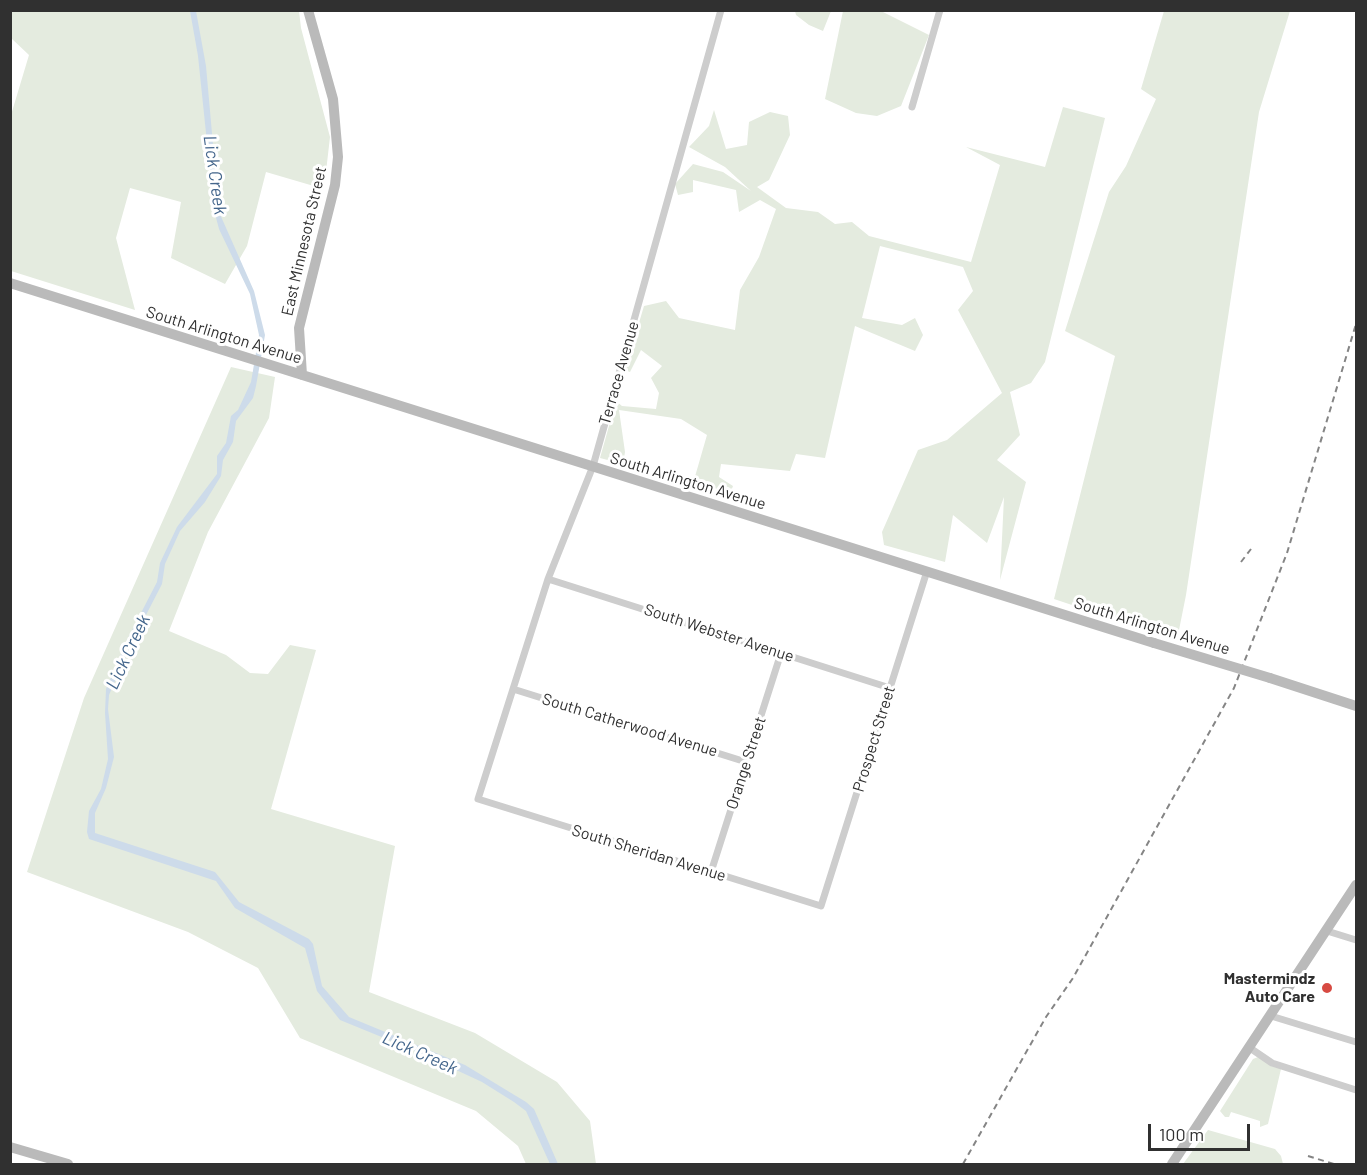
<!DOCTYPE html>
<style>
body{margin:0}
#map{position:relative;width:1367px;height:1175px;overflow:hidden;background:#fff;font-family:Barlow,sans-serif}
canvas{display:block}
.frame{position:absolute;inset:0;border:12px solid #303030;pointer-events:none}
.scale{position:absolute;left:1148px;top:1124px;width:102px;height:27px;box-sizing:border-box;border:3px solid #303030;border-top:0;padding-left:8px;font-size:18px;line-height:21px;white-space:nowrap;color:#303030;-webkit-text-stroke:4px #fff;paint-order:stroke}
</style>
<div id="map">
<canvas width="1367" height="1175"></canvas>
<div class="frame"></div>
<div class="scale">100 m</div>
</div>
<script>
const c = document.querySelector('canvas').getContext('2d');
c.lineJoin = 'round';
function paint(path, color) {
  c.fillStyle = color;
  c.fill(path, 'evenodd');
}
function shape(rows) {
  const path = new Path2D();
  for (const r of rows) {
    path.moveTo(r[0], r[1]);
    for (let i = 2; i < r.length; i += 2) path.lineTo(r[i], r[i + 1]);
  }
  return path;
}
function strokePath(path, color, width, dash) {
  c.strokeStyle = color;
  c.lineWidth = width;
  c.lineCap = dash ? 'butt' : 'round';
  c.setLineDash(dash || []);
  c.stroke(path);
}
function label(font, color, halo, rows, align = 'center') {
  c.font = font + ' Barlow,sans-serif';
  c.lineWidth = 6;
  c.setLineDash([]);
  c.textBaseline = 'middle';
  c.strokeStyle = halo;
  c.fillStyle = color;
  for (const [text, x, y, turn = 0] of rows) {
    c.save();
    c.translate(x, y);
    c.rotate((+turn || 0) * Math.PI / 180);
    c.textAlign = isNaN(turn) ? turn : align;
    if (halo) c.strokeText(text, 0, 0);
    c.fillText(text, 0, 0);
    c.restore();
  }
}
const green = shape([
 [11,11,299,11,301,28,330,137,324,189,266,172,247,246,225,284,171,258,181,202,130,188,116,238,135,310,11,271,11,115,29,55,11,38],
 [795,11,795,10,831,11,823,31,809,25,796,15],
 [843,11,881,11,929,35,901,106,877,116,856,113,825,99],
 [1164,11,1290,11,1259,112,1186,595,1177,640,1054,599,1115,356,1065,331,1109,192,1126,166,1156,99,1141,89],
 [1063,107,1105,118,1045,362,1031,383,1010,392,1020,435,997,460,1026,482,1000,580,1004,497,987,543,953,515,945,562,884,545,882,532,918,450,947,440,1002,393,958,310,973,291,963,267,880,246,862,318,902,325,915,318,923,335,915,351,855,326,825,458,796,454,790,471,721,464,719,477,733,486,730,494,694,480,707,435,681,419,619,410,625,452,623,464,600,458,616,401,622,406,656,409,659,393,651,378,662,366,641,350,630,372,625,370,644,306,666,301,679,318,735,330,740,290,759,257,776,209,760,200,739,212,736,190,693,180,693,192,678,195,675,184,693,164,723,172,751,191,725,167,689,147,709,126,714,110,726,149,747,145,749,122,770,112,788,116,790,135,769,180,757,187,786,208,818,212,835,224,852,222,869,236,971,262,1000,165,966,147,1045,167],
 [231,367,275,377,269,418,208,532,169,631,226,655,250,673,268,674,290,645,316,650,271,809,395,846,369,992,475,1033,557,1082,590,1121,596,1164,526,1164,518,1146,476,1111,300,1038,258,968,188,932,27,872,84,698],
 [1258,1057,1281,1069,1268,1124,1260,1127,1260,1121,1231,1112,1229,1117,1225,1117,1220,1111,1253,1059],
 [1208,1130,1275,1149,1281,1156,1283,1164,1183,1164]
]);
const water = shape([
 [190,11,196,11,206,66,219,212,254,291,265,335,256,386,253,398,236,421,233,442,223,460,221,476,205,502,180,531,165,564,162,584,131,644,109,695,108,709,114,757,106,788,95,813,95,833,215,872,239,902,309,939,313,944,322,986,349,1017,465,1065,526,1102,534,1109,558,1164,550,1164,526,1111,514,1102,482,1082,411,1049,340,1020,317,991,305,948,235,908,216,881,89,839,87,832,89,811,101,789,108,759,105,713,106,689,127,640,157,582,160,563,177,527,217,474,217,456,226,443,231,416,238,410,251,382,259,335,250,294,219,229,214,210,198,56]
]);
const street = shape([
 [721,10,593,466,548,579,478,799,821,906,927,571],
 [912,107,940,10],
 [548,579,890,688],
 [513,689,746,762],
 [711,872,781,653],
 [1327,931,1356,940],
 [1271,1016,1356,1042],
 [1250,1048,1272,1063,1356,1090]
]);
const secondary = shape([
 [10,283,1154,643],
 [302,375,299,328,335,185,338,157,333,99,308,10],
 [1270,678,1356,706],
 [10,1147,68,1164],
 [1172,1164,1356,885]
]);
const rail = shape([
 [1241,562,1251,549],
 [1308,1156,1334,1164],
 [963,1164,1046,1017,1073,978,1234,688,1287,553,1356,324]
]);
const secondaryBridge = shape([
 [1154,643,1270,678]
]);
const markers = [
 [1327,988,6,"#d74a42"]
];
const streetNames = [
 ["East Minnesota Street",304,241,-77],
 ["South Arlington Avenue",224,335,17],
 ["Terrace Avenue",619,373,-74],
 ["South Arlington Avenue",688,481,17],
 ["South Arlington Avenue",1152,626,17],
 ["South Webster Avenue",719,633,18],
 ["South Catherwood Avenue",630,725,17],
 ["Prospect Street",874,739,-73],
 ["Orange Street",746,763,-72],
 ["South Sheridan Avenue",649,853,17]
];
const poiNames = [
 ["Mastermindz",1315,979],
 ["Auto Care",1315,997]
];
const waterNames = [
 ["Lick Creek",215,175,82],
 ["Lick Creek",128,652,-65],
 ["Lick Creek",420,1053,24]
];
paint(green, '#e4ebdf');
paint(water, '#cddbea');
strokePath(street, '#cdcdcd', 7);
strokePath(secondary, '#bababa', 10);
strokePath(rail, '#858585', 2, [6, 4.5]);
strokePath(secondaryBridge, '#bababa', 10);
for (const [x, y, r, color] of markers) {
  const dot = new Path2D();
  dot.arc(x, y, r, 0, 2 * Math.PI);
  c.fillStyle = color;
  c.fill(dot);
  strokePath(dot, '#fff', 2);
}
label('16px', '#303030', '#fff', streetNames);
label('bold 16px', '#303030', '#fff', poiNames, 'right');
label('italic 18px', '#44668c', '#fff', waterNames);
</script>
